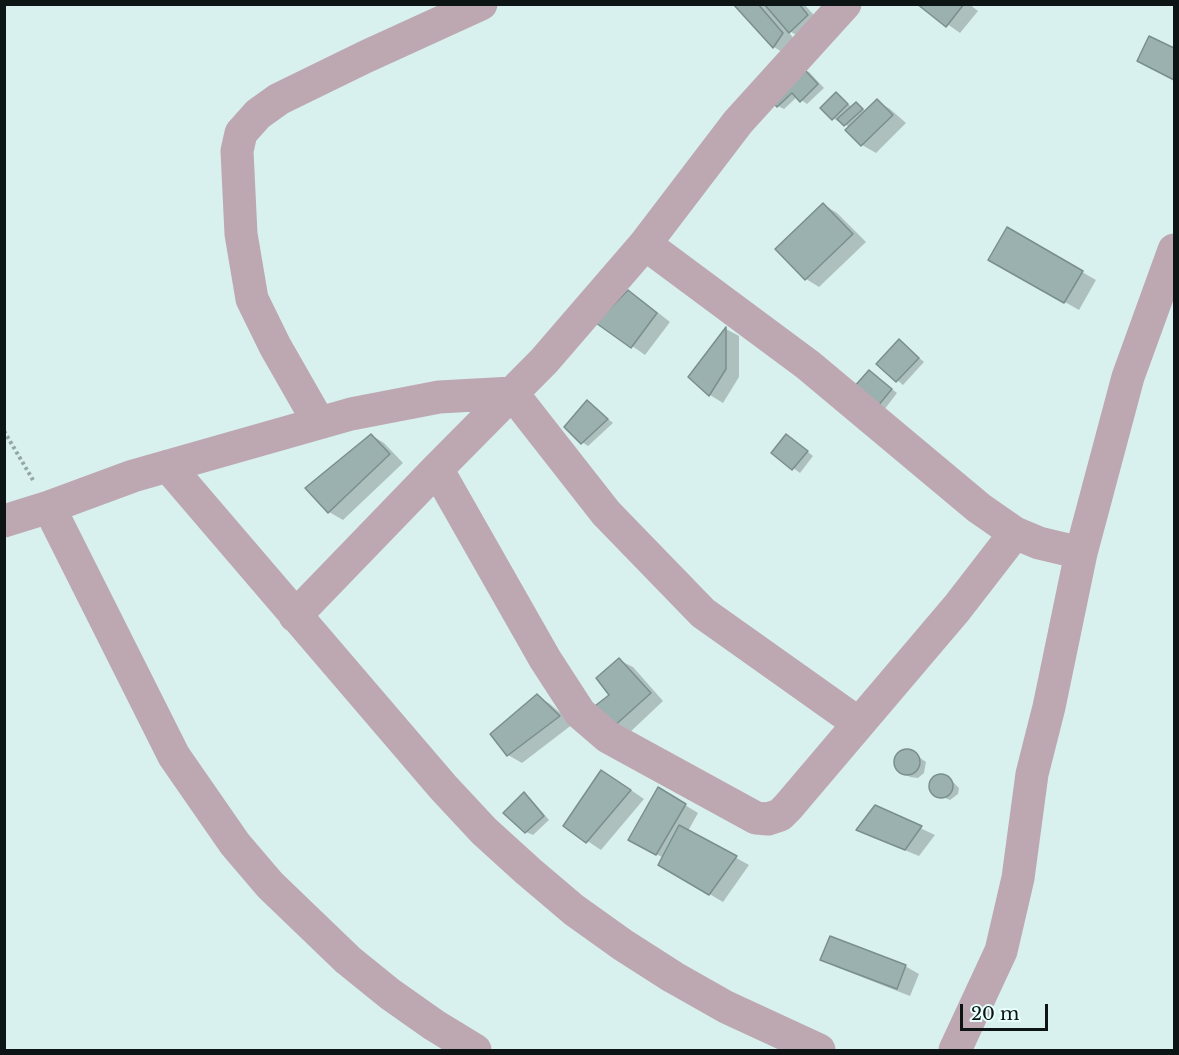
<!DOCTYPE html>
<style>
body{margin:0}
#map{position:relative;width:1179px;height:1055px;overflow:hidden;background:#d9f1ee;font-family:"Libre Baskerville",serif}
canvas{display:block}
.frame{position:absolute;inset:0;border:6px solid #0c1414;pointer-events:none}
.scale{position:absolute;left:960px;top:1004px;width:88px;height:27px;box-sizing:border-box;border:3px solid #0c1414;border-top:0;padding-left:8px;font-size:18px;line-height:21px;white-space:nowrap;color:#0c1414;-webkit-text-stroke:4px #e6fefc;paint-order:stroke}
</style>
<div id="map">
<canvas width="1179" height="1055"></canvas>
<div class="frame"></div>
<div class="scale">20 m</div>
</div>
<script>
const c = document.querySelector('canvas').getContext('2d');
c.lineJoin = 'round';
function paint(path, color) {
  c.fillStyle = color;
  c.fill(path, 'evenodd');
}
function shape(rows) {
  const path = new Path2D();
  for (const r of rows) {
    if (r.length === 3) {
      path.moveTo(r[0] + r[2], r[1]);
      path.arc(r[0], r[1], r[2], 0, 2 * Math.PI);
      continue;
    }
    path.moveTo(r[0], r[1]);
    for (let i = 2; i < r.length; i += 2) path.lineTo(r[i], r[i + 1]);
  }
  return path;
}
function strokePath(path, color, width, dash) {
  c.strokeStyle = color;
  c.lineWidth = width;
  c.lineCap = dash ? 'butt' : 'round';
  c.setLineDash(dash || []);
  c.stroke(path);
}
const shadow = shape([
 [735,4,804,4,821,23,803,39,786,29,796,41,787,55,774,47],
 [919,4,969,4,978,11,960,33],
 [803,69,809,72,824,88,807,104,797,97,784,109,778,106],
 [836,94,852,107,856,104,866,111,877,101,890,109,906,123,876,153,862,145,848,130,850,128,841,121,839,122,833,118],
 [824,205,837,213,866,242,819,287,806,279],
 [1007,229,1096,280,1079,310,990,260],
 [629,292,642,300,670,322,645,355,598,322],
 [726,329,739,336,739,377,723,403,710,395,690,377],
 [900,341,924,362,903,385,878,364],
 [870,372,897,393,884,410,878,406],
 [588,402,613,423,588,446,582,442],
 [371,435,384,443,403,463,343,520,329,512,307,488],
 [793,440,813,456,800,473,773,453],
 [619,660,633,667,663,701,627,735,613,727,611,695],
 [537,696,550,704,573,724,522,763,508,755],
 [910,751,926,762,924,773,918,778,910,777,897,768,895,760,899,753],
 [939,776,952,781,959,788,958,794,950,800,933,793,931,786,933,780],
 [615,779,644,799,601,850,565,826],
 [524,794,530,798,549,820,533,835,526,832],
 [672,797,698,813,688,831,749,865,723,902,660,865,664,858,644,848],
 [875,807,935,835,919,856,872,837,858,830],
 [822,959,905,966,919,974,910,996,836,967]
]);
const building = shape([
 [733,4,758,4,783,33,773,48,733,4],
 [764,4,799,4,808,15,789,33,764,4],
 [917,4,964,4,946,27,917,4],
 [1149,36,1174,48,1174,80,1137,61,1149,36],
 [802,67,818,84,800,102,792,93,777,107,769,98,802,67],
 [836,92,848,104,832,120,820,108,836,92],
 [877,99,893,115,861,146,845,130,877,99],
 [856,102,863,109,844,126,837,119,856,102],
 [823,203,853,234,805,280,775,249,823,203],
 [1007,227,1083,271,1064,303,988,260,1007,227],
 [628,290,657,313,631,348,596,323,628,290],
 [726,327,726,369,709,396,688,377,726,327],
 [899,339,919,358,896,382,876,364,899,339],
 [869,370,892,389,877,407,853,388,869,370],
 [587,400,608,419,581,444,564,427,587,400],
 [371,434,390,454,328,513,305,488,371,434],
 [786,434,808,451,792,470,771,453,786,434],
 [619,658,651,693,612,728,591,709,609,695,596,678,619,658],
 [537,694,560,716,507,756,490,734,537,694],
 [907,762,13],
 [601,770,631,790,586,843,563,826,601,770],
 [941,786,12],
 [658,787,686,804,656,855,628,840,658,787],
 [524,792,544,816,525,833,503,813,524,792],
 [875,805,922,826,905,850,856,830,875,805],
 [679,825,737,856,709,895,658,865,679,825],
 [830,936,906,965,897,989,820,960,830,936]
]);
const path = shape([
 [4,431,33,480]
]);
const minor = shape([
 [645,244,808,365,979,508,1015,533,1039,543,1081,553],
 [319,423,275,346,252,299,241,234,237,151,241,133,258,114,279,99,365,57,481,4],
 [168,466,443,787,484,831,528,871,574,910,623,945,673,977,726,1007,819,1050],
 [437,469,545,659,580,713,608,737,756,818,768,819,780,815,788,807,957,608,1015,533],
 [49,507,174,756,235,844,270,885,348,960,390,994,434,1025,475,1050],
 [4,521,49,507,133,476,351,414,439,397,512,393,606,513,703,613,858,723],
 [295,616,437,469,544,361,645,244,738,122,845,4],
 [955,1050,1001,951,1018,878,1032,774,1049,707,1081,553,1128,377,1174,250]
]);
paint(shadow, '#0003');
paint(building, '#9bb1af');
strokePath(building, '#7a8f8d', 1.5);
strokePath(path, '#94a7a5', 4, [3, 3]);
strokePath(minor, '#bda8b2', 33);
</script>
